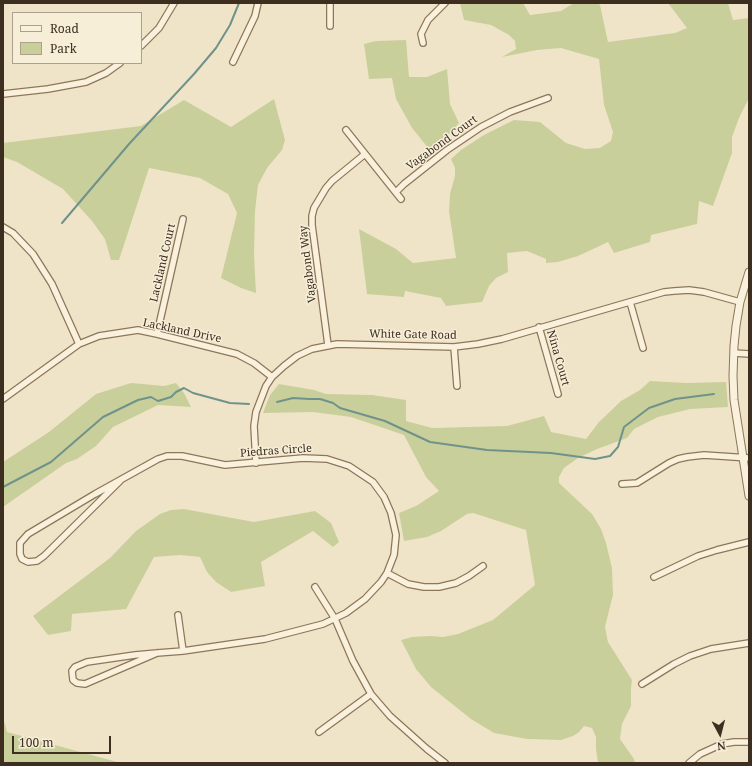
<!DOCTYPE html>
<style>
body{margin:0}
#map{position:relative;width:752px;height:766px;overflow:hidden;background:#f0e4c8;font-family:"Noto Serif",serif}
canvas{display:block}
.frame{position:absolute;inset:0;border:4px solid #3d2e20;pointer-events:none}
.legend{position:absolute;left:12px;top:12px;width:130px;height:52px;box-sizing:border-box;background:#f7eed8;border:1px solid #ada18e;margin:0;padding:5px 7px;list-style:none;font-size:12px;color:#3d2e20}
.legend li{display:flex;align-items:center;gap:8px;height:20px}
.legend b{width:20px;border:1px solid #ada18e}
.north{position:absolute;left:700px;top:714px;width:40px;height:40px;-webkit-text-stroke:3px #f7eed8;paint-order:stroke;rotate:173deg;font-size:11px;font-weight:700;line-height:16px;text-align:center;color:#3d2e20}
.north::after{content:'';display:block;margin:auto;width:14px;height:18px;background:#3d2e20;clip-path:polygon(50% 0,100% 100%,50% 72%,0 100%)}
.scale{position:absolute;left:12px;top:736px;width:99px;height:18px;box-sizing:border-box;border:2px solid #3d2e20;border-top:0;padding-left:5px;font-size:12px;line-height:14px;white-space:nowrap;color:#3d2e20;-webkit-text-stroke:3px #f7eed8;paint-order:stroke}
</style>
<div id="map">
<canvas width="752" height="766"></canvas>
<div class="frame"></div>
<ul class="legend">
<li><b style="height:5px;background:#faf1dc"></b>Road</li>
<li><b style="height:11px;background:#c9cf9b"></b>Park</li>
</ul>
<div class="north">N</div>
<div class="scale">100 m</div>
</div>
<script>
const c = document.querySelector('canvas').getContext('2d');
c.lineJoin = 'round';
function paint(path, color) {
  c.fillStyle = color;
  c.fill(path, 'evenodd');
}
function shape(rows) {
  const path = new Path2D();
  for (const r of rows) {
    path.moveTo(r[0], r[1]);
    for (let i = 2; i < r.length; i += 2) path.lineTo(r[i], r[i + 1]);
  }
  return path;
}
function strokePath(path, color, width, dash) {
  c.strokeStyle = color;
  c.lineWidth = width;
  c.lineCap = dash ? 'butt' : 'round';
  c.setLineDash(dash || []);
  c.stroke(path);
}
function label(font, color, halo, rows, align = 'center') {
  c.font = font + ' "Noto Serif",serif';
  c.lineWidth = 3;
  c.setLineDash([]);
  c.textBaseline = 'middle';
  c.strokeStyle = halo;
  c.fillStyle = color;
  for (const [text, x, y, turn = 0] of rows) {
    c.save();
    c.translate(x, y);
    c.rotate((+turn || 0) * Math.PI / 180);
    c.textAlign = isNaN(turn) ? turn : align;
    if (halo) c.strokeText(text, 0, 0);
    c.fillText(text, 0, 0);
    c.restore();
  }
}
const green = shape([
 [460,3,523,3,530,15,561,11,574,3,597,3,600,5,608,42,675,33,687,28,668,3,728,3,733,20,749,18,749,98,739,118,732,137,732,153,713,206,699,201,697,224,651,235,650,242,614,253,608,242,578,256,558,262,546,263,546,259,527,251,507,253,508,272,496,278,489,286,482,302,446,306,441,298,405,291,404,297,367,294,359,229,396,249,413,263,456,258,449,211,450,194,455,176,455,168,451,159,461,150,484,135,514,120,540,122,566,143,585,149,600,148,611,141,613,132,604,105,599,59,561,48,537,50,502,57,516,49,515,41,509,35,491,25,464,20],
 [406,40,409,77,427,77,447,69,450,104,459,123,451,132,429,149,412,128,396,99,392,78,369,79,364,44,376,41],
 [274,99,285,140,282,150,267,168,258,185,255,211,254,255,256,293,241,288,221,278,237,213,228,194,200,178,149,168,119,260,111,260,105,239,92,221,63,189,17,162,3,157,3,143,141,126,184,100,231,127],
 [650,381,686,383,726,382,728,407,690,409,658,417,634,429,627,438,597,449,578,458,564,468,559,477,559,483,592,514,601,529,606,543,612,568,613,595,605,627,608,642,632,680,631,688,631,706,622,724,620,739,634,759,635,763,598,763,596,749,596,737,592,728,584,726,579,732,573,736,561,740,527,739,494,733,471,719,431,687,416,669,401,640,412,637,431,636,443,637,458,634,493,620,535,585,526,530,473,513,467,514,441,531,427,537,404,541,399,513,416,506,439,491,426,477,404,435,351,417,313,412,263,413,270,395,279,384,314,390,326,394,372,395,406,400,406,421,432,428,507,426,544,416,551,432,586,439,599,422,621,401,640,390],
 [131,383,164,386,176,383,184,393,191,407,158,405,113,427,96,446,77,459,66,463,3,507,3,462,49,432,96,394],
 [184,509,254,522,315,511,331,523,339,542,333,547,313,531,261,562,265,586,231,592,216,582,207,572,200,557,180,555,154,557,126,609,72,614,71,631,48,635,33,616,110,558,136,531,160,514,171,510],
 [3,717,7,732,121,763,3,763]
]);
const stream = shape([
 [62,223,129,144,194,74,216,48,230,25,239,3],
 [277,402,293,398,309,399,320,399,333,403,340,408,385,421,430,442,487,450,551,453,595,459,610,456,618,447,624,427,649,408,675,399,714,394],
 [3,487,51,462,103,417,138,400,151,397,158,401,171,397,176,392,184,388,193,393,230,403,249,404]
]);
const minor = shape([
 [330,26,330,3],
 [423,43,421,34,428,20,445,3],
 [141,46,159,28,174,3],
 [233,62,255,16,258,3],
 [3,94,48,89,86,82,106,73,120,63],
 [346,130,401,199],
 [396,192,404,184,447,150,481,127,510,112,548,98],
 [3,227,13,233,33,254,52,284,79,344],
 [630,302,643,348],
 [539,327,558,394],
 [157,334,183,219],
 [328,345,312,225,312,216,314,208,326,188,332,181,365,154],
 [454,347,457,386],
 [734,353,749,354],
 [3,399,79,344,99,336,138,330,157,334,237,354,254,363,272,377],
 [256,463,254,426,256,412,266,386,272,377,284,366,297,356,312,349,337,344,454,347,478,344,502,339,664,292,674,291,689,290,704,292,740,302],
 [120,481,44,556,37,561,28,562,22,559,20,554,20,543,28,534,95,494,158,459,167,456,182,456,225,465,303,458,327,459,349,466,373,482,384,497,391,513,396,535,394,555,387,573,381,582,365,599,346,613,323,624,265,639,183,651,157,653,135,655,87,662,75,667,72,671,73,680,77,683,85,684,157,653],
 [622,484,637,483,669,463,678,459,687,457,704,455,749,458],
 [387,573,408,584,424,587,439,587,456,583,469,576,483,566],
 [654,577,698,556,717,550,749,542],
 [315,587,335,619,353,661,371,694,390,716,427,749,445,763],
 [178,615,183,651],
 [642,684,674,664,690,656,711,649,749,643],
 [319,732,371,694],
 [689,763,700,754,722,744,734,742,749,742]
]);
const tertiary = shape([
 [749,272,740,302,736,326,734,346,733,376,734,400,749,496]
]);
const streetNames = [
 ["Vagabond Court",442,143,-36],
 ["Lackland Court",163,263,-77],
 ["Vagabond Way",308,264,-97],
 ["Lackland Drive",182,331,12],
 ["White Gate Road",413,335,1],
 ["Nina Court",558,358,74],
 ["Piedras Circle",276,451,-4]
];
paint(green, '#c9cf9b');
strokePath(stream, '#6f938a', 2);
strokePath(minor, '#8d765c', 8);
strokePath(tertiary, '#8d765c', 9);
strokePath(minor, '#faf1dc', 5.5);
strokePath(tertiary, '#faf1dc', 7);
label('11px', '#3d2e20', '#f7eed8', streetNames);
</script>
